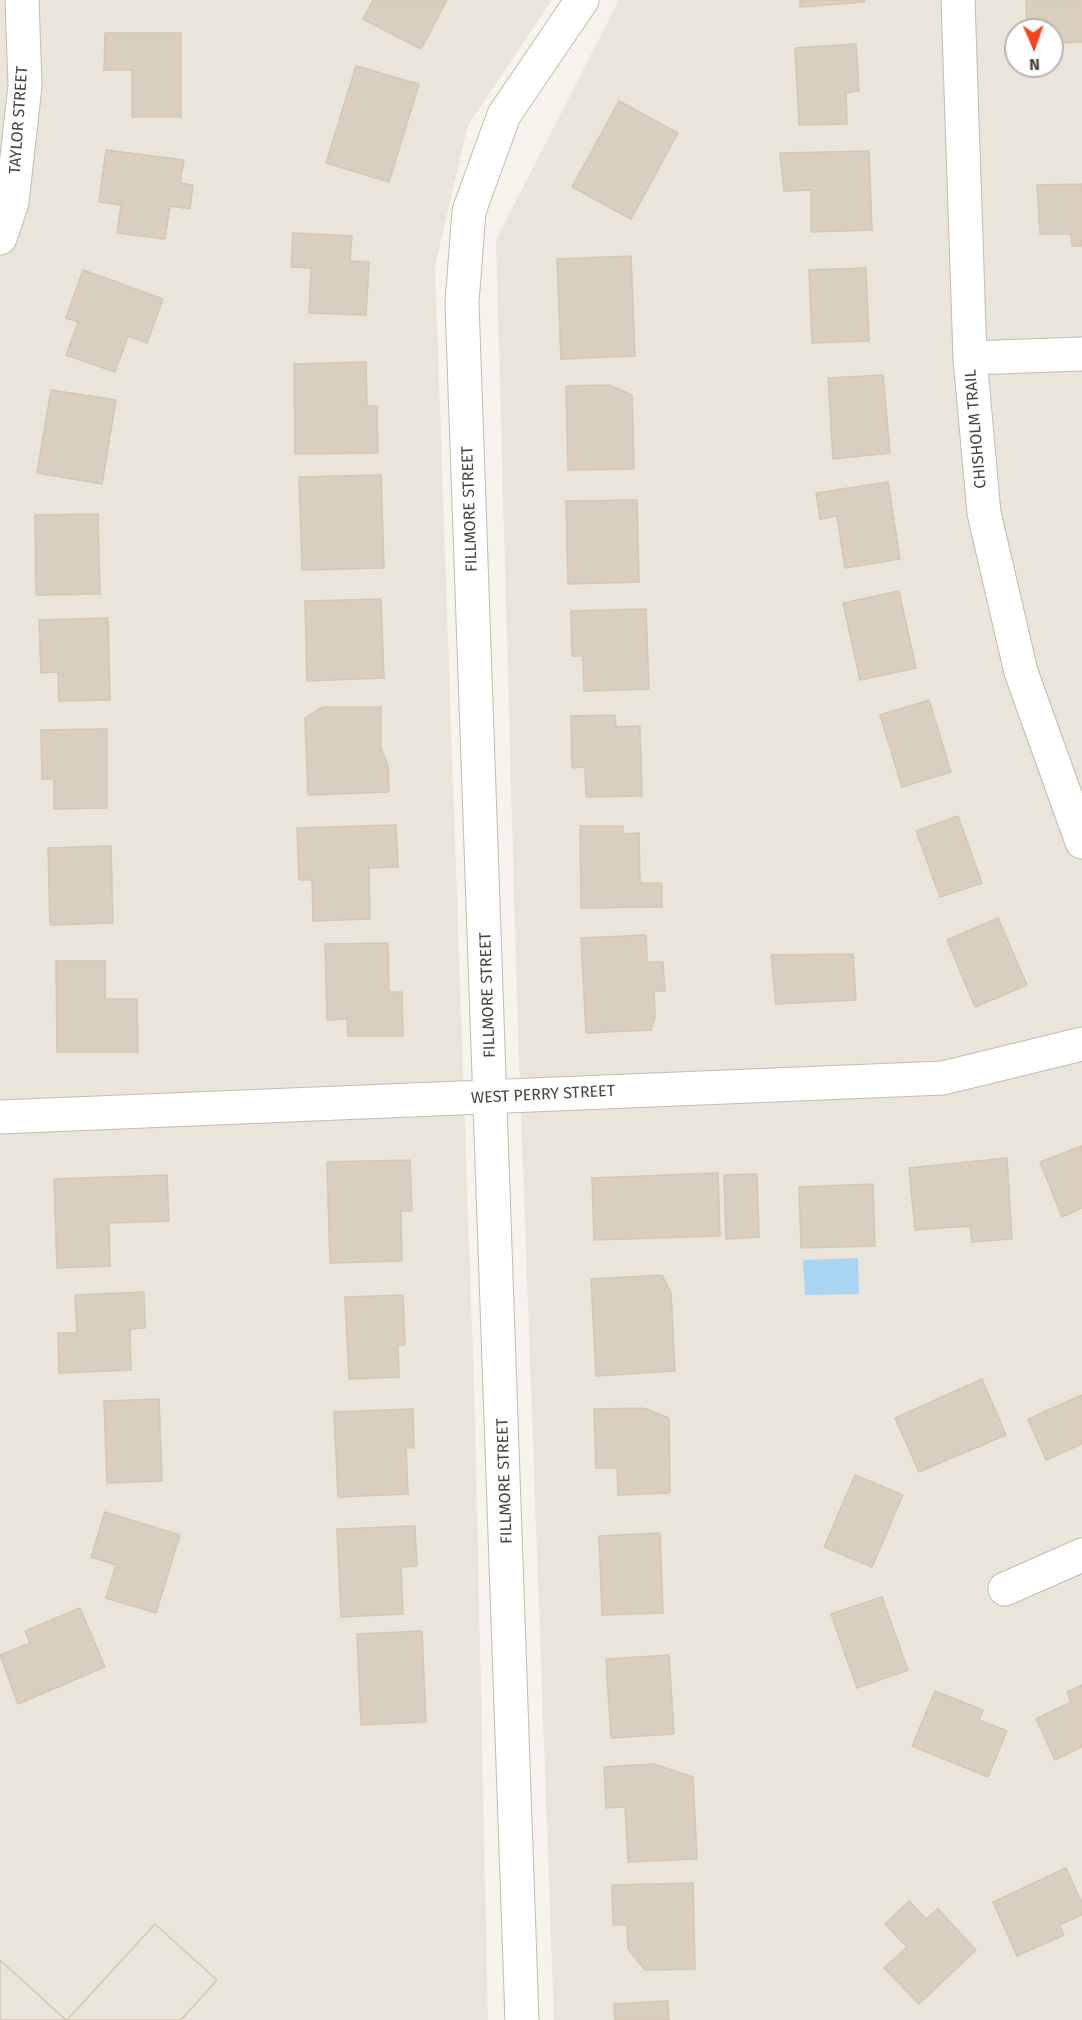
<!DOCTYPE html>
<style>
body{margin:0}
#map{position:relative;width:1082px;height:2020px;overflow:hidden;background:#f6f3ec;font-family:"Fira Sans",sans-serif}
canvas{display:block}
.north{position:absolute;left:1004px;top:18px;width:60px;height:60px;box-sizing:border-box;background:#fff;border:2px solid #b7b4b0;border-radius:50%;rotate:178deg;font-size:16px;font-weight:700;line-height:24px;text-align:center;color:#4b4439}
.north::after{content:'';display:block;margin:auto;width:21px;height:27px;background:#fc3f1d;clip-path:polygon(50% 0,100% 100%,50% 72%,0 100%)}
</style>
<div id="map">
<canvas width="1082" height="2020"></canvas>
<div class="north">N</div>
</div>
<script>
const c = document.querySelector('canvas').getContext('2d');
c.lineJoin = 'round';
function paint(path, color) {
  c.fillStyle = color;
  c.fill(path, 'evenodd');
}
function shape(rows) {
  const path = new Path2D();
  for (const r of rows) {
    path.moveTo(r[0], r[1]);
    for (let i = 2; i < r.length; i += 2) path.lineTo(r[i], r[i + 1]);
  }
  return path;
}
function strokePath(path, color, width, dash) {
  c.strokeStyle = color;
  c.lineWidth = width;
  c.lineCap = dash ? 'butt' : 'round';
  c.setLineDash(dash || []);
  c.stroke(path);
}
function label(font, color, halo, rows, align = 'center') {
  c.font = font + ' "Fira Sans",sans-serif';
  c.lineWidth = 6;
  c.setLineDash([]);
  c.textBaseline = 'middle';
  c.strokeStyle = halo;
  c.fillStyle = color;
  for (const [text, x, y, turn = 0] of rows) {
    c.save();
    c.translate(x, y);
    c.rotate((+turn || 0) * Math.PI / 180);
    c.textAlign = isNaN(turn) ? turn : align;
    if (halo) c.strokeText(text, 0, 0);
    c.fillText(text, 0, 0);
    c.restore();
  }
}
const residential = shape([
 [0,0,552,0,468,125,435,266,475,1416,488,2020,0,2020],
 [619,0,1082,0,1082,2020,554,2020,517,1004,496,240],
 [1016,30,1052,30,1052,66,1016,66]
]);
const water = shape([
 [858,1258,859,1294,805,1295,803,1260]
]);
const building = shape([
 [373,0,447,0,421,49,363,19,373,0],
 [800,0,864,0,865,2,800,7,800,0],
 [1026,0,1082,0,1082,42,1052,43,1052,30,1027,30,1026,0],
 [105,33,181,33,181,117,132,117,132,70,104,70,105,33],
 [856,44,859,91,846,93,847,124,799,125,795,48,856,44],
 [356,66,419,84,389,182,326,163,356,66],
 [619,101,678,133,631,219,572,187,619,101],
 [106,150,184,160,180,183,193,185,190,209,170,206,165,239,117,233,121,205,99,202,106,150],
 [869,151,872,230,811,232,811,190,784,191,780,153,869,151],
 [1082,184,1082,246,1072,246,1071,234,1040,234,1037,185,1082,184],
 [293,233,352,236,350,261,369,262,366,315,309,313,311,268,291,267,293,233],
 [631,256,635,356,561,359,557,259,631,256],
 [866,268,869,341,812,343,809,270,866,268],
 [83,270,163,299,147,343,128,336,115,372,66,355,78,322,66,318,83,270],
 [366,362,367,406,377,406,378,453,295,454,294,364,366,362],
 [883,375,890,453,833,459,828,378,883,375],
 [609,385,632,395,634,469,568,470,566,386,609,385],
 [51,390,116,400,102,484,37,473,51,390],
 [381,475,384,568,302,570,299,477,381,475],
 [888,482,900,559,845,568,837,516,820,519,816,493,888,482],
 [637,500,639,582,568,584,566,501,637,500],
 [98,514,100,594,36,595,35,515,98,514],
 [899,591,916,668,860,680,843,603,899,591],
 [381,599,384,678,307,681,305,601,381,599],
 [646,609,649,689,584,691,583,656,572,656,571,611,646,609],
 [108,618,110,700,59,701,58,672,41,673,39,620,108,618],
 [929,700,951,772,902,787,880,715,929,700],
 [323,707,381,707,381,749,388,765,389,792,308,795,305,718,323,707],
 [615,715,616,727,640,726,642,796,586,797,585,767,572,768,571,716,615,715],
 [107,729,107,808,54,809,54,779,42,779,41,730,107,729],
 [958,816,982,883,940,897,916,831,958,816],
 [396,825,398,867,369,868,370,919,313,921,312,880,299,880,297,828,396,825],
 [580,826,623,826,623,834,639,833,640,883,662,883,662,907,581,908,580,826],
 [111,846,113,923,50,925,48,848,111,846],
 [998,918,1027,985,975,1007,947,940,998,918],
 [646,935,647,962,663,962,665,991,654,991,655,1018,651,1030,586,1033,581,938,646,935],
 [388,943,389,992,402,992,403,1036,348,1036,347,1019,327,1020,325,944,388,943],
 [853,954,856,1000,776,1004,771,955,853,954],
 [56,961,105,961,105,999,137,999,138,1052,57,1052,56,961],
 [1082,1146,1082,1208,1062,1217,1040,1162,1082,1146],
 [1007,1158,1012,1239,972,1242,970,1226,915,1230,909,1168,1007,1158],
 [410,1160,412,1211,401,1211,402,1261,330,1263,327,1162,410,1160],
 [718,1173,720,1236,594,1240,592,1178,718,1173],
 [757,1174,759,1237,726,1239,724,1175,757,1174],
 [167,1175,169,1221,109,1223,110,1266,57,1268,54,1179,167,1175],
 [873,1184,875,1246,801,1248,799,1187,873,1184],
 [662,1275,671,1293,675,1371,596,1376,591,1279,662,1275],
 [144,1292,145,1328,130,1329,131,1370,59,1373,58,1333,77,1333,75,1295,144,1292],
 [403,1295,405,1345,398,1345,399,1377,349,1379,345,1297,403,1295],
 [982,1379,1006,1435,919,1472,895,1418,982,1379],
 [1082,1395,1082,1444,1046,1460,1028,1419,1082,1395],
 [159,1399,162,1481,107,1483,104,1401,159,1399],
 [644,1408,669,1418,670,1493,618,1495,617,1468,596,1468,594,1409,644,1408],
 [413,1409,414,1448,406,1448,408,1494,338,1497,334,1412,413,1409],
 [855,1475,903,1495,872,1567,824,1547,855,1475],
 [105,1512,180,1535,156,1613,106,1598,116,1565,91,1557,105,1512],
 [415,1526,417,1566,401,1567,403,1614,341,1617,337,1529,415,1526],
 [660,1533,663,1613,602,1615,599,1536,660,1533],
 [882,1597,908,1670,857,1688,831,1614,882,1597],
 [80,1608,105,1667,18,1704,0,1655,30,1643,25,1631,80,1608],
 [422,1631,426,1722,361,1725,357,1634,422,1631],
 [669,1655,674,1734,611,1738,606,1659,669,1655],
 [1082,1685,1082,1747,1055,1760,1036,1719,1071,1702,1067,1692,1082,1685],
 [935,1691,983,1710,979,1720,1007,1731,988,1777,912,1746,935,1691],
 [654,1764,693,1777,697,1859,628,1862,625,1807,606,1808,604,1767,654,1764],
 [1066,1868,1082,1903,1082,1915,1059,1925,1064,1935,1017,1956,993,1902,1066,1868],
 [693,1883,695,1969,645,1970,628,1949,627,1925,613,1925,612,1885,693,1883],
 [909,1901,926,1919,938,1909,976,1950,919,2004,884,1968,907,1947,885,1924,909,1901],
 [155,1924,217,1980,181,2020,67,2020,155,1924],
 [155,1924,217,1980,181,2020,67,2020,155,1924],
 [0,1960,66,2020,0,2020,0,1960],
 [0,1960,66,2020,0,2020,0,1960],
 [668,2001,669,2020,615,2020,614,2004,668,2001]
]);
const minor = shape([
 [958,0,970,358,984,513,1021,672,1082,842],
 [0,238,12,202,25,86,22,0],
 [970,358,1082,354],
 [0,1117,943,1078,1082,1044],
 [1005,1589,1082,1555]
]);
const tertiary = shape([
 [522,2020,462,303,469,211,504,115,582,0]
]);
const streetNames = [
 ["TAYLOR STREET",19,120,-86],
 ["CHISHOLM TRAIL",976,429,-95],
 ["FILLMORE STREET",470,509,-92],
 ["FILLMORE STREET",488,995,-92],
 ["WEST PERRY STREET",543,1095,-3],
 ["FILLMORE STREET",505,1481,-92]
];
paint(residential, '#eae5da');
paint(water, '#a9d4f2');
paint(building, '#d8cfc1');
strokePath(building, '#d3c7b4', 1.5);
strokePath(minor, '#c2bbae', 35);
strokePath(tertiary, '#c2bbae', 35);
strokePath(minor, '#fff', 33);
strokePath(tertiary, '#fff', 33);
label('16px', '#4b4439', '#fff', streetNames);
</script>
